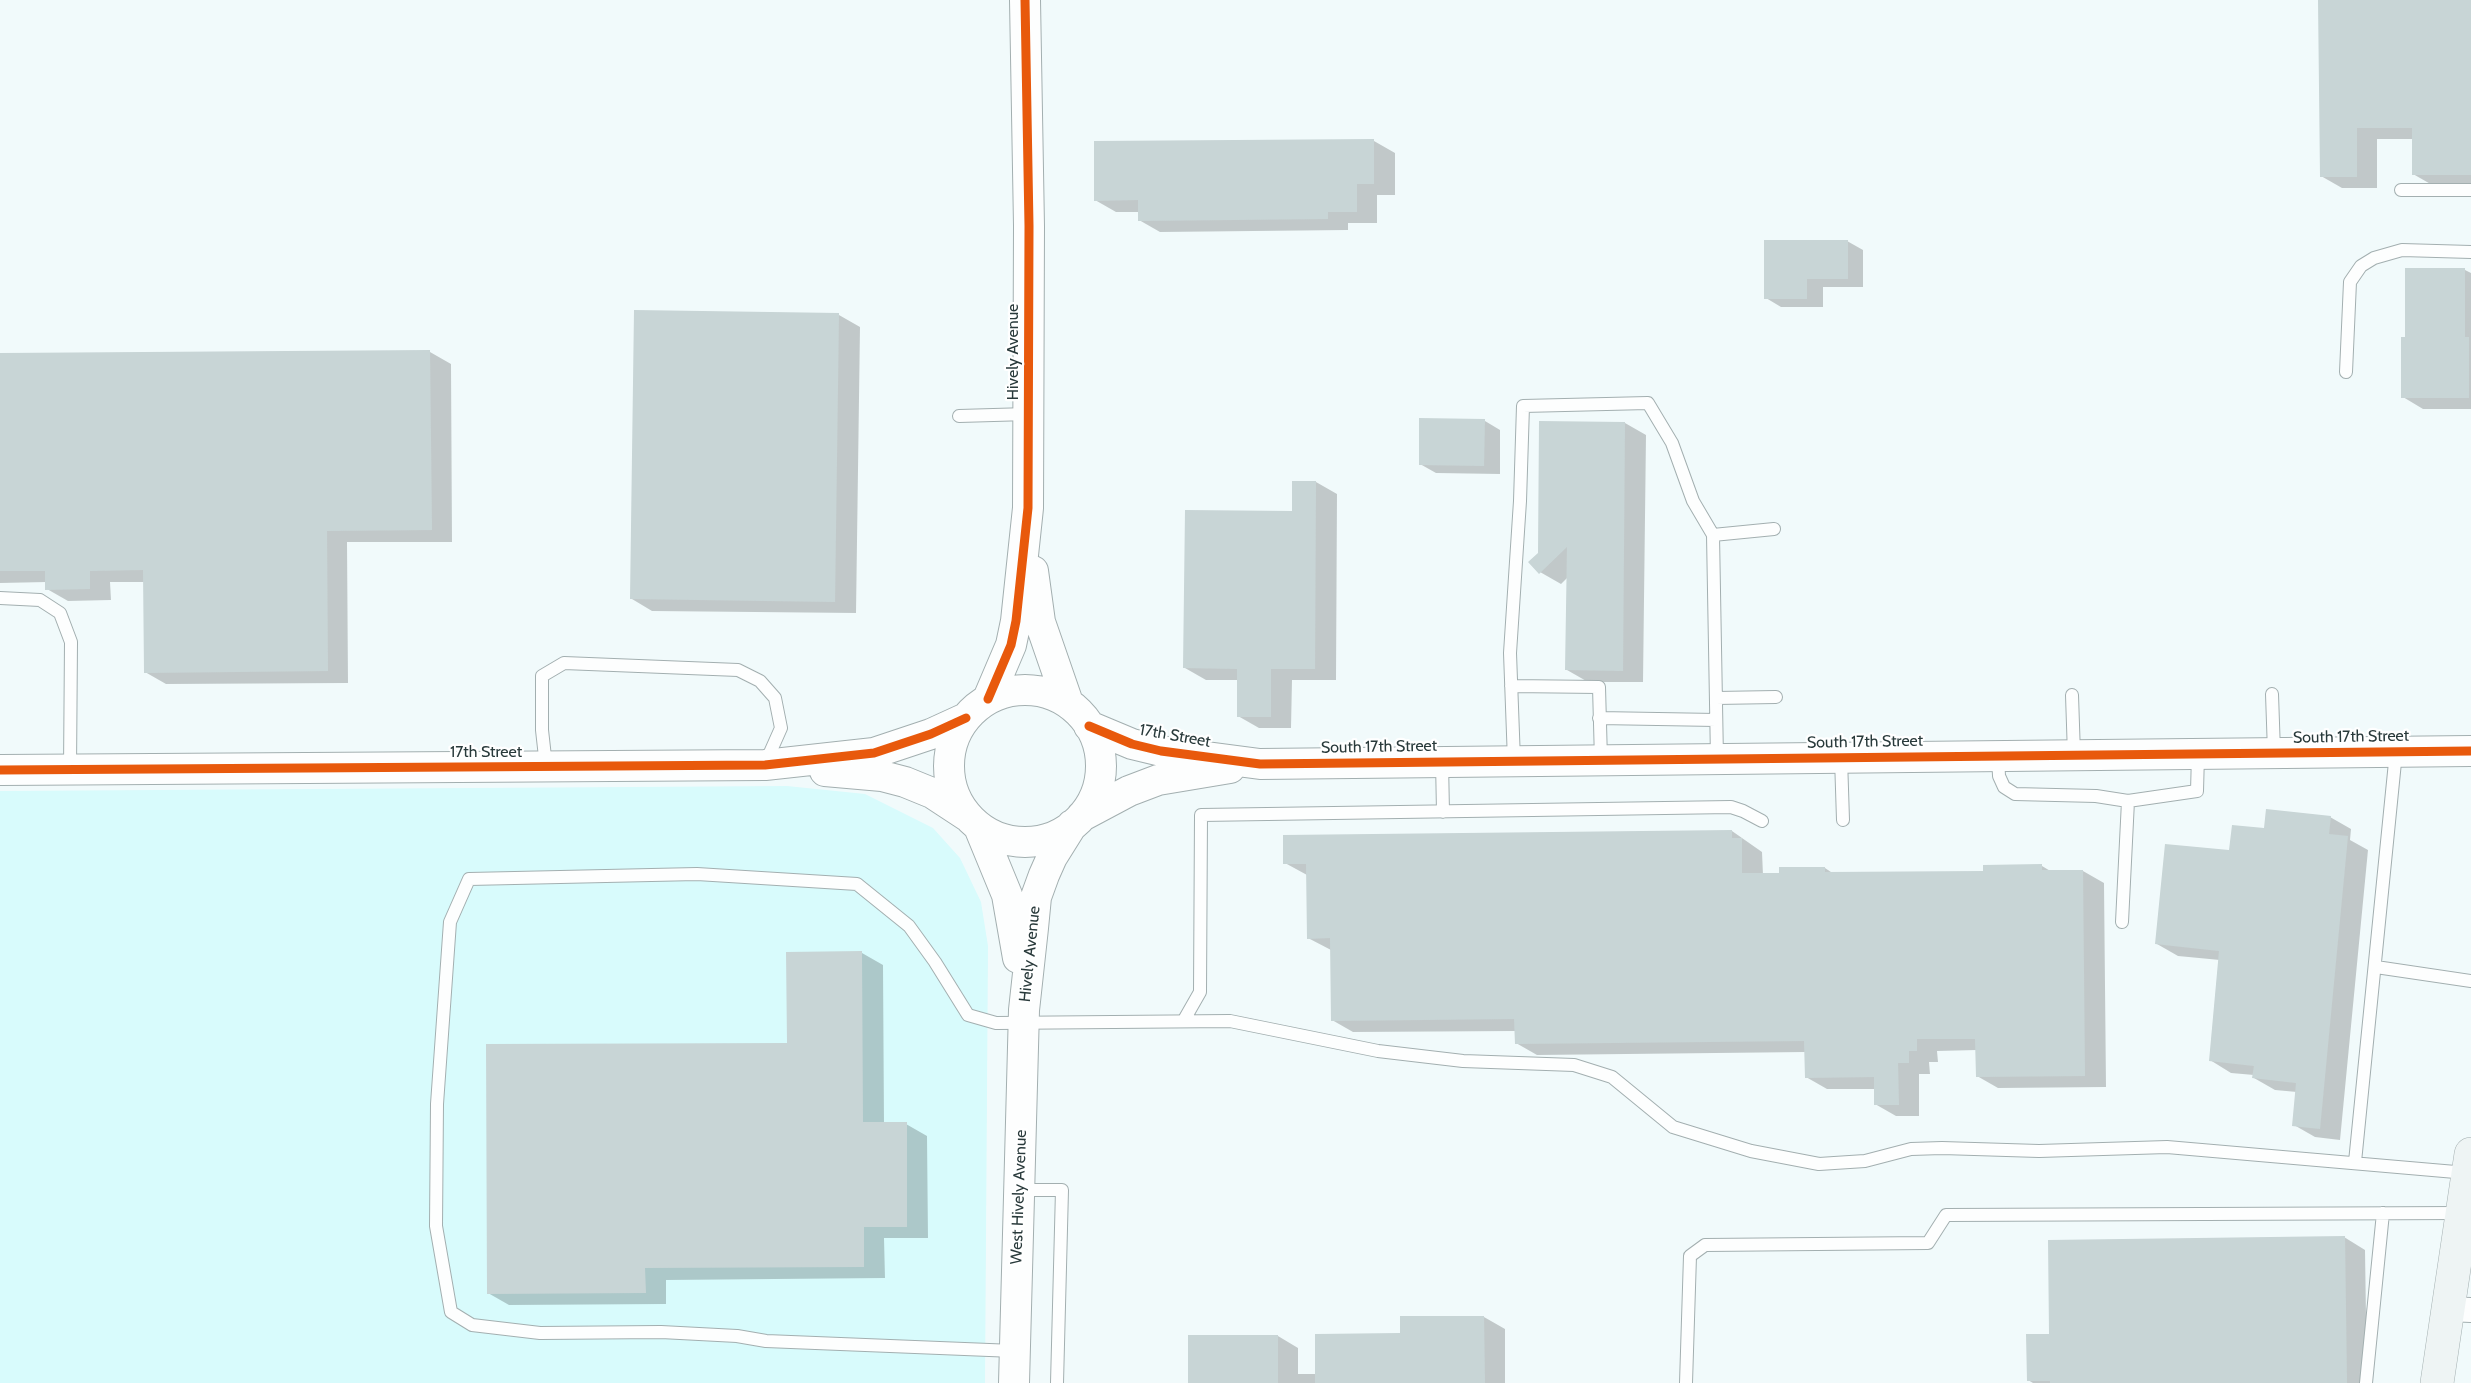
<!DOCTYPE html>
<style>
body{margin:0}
canvas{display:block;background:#f1fafb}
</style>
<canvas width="2471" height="1383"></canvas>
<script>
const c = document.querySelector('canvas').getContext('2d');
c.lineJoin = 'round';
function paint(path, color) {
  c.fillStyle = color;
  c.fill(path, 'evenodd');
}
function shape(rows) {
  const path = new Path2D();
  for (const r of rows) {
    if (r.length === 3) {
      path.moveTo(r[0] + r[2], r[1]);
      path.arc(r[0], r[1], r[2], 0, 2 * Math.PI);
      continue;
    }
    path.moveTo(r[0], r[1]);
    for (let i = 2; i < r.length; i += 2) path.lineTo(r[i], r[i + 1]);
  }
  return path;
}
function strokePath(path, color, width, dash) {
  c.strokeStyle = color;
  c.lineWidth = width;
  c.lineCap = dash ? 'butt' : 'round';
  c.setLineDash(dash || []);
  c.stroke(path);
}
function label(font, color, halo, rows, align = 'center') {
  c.font = font + ' Cabin,sans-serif';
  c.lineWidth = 4.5;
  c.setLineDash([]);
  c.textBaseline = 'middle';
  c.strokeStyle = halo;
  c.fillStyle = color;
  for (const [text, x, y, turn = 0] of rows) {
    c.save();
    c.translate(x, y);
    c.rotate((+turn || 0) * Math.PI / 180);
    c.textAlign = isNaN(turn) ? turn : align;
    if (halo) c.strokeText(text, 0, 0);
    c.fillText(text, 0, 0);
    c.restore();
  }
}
const built = shape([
 [787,786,865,794,933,828,960,858,981,902,988,946,985,1383,0,1383,0,791]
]);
const shadow = shape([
 [2320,0,2471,0,2471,186,2434,186,2413,174,2413,139,2377,139,2377,188,2342,188,2321,176],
 [1374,141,1395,153,1395,195,1377,195,1377,223,1348,223,1348,230,1160,232,1139,220,1139,212,1116,212,1095,200],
 [1847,241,1863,250,1863,287,1823,287,1823,307,1781,307,1766,298],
 [2465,270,2471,273,2471,409,2423,409,2403,397,2406,338],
 [839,315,860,327,856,613,652,611,632,599],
 [430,352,451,364,452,542,347,542,348,683,166,684,145,672,145,582,110,582,111,600,68,601,47,589,47,582,0,583,0,355],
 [1485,421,1500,430,1500,474,1436,473,1420,464],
 [1625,423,1646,435,1643,682,1588,682,1567,670,1568,577,1561,584,1540,572],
 [1293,482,1316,482,1337,494,1336,680,1292,680,1291,728,1259,728,1238,716,1238,680,1206,680,1185,668,1293,513],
 [2330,817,2351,829,2350,840,2368,850,2340,1140,2315,1137,2294,1125,2297,1092,2275,1090,2254,1078,2254,1075,2231,1073,2210,1060,2220,960,2178,956,2157,944,2230,852,2266,830],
 [1732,831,1762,852,1763,875,1825,868,1834,874,1985,872,2042,866,2052,872,2083,871,2104,883,2106,1087,1998,1088,1977,1076,1977,1050,1937,1051,1938,1062,1929,1062,1930,1074,1919,1074,1919,1116,1896,1116,1875,1104,1875,1089,1827,1089,1806,1077,1806,1052,1537,1055,1516,1043,1516,1031,1353,1032,1332,1020,1331,950,1308,938,1307,875,1285,863],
 [862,953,883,965,884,1124,906,1124,927,1136,928,1238,884,1238,885,1278,666,1280,666,1304,509,1305,488,1293,788,1044],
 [2344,1237,2365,1250,2367,1383,2033,1383,2028,1380,2051,1336],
 [1484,1317,1505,1329,1505,1383,1190,1383,1278,1336,1298,1348,1298,1374,1317,1374,1402,1335]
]);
const building = shape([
 [2318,0,2471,0,2471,175,2412,175,2412,128,2357,128,2357,177,2320,177],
 [1374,139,1374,184,1357,184,1357,212,1328,212,1328,219,1138,221,1138,200,1094,201,1094,141],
 [1764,240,1848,240,1848,279,1807,279,1807,299,1764,299],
 [2405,268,2465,268,2465,337,2469,337,2469,398,2401,398,2401,337,2405,337],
 [634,310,839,313,835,602,630,599],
 [430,350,432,530,327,531,328,671,144,673,143,570,90,571,90,589,45,590,45,571,0,571,0,353],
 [1419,418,1485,419,1484,466,1419,465],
 [1539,421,1625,422,1623,671,1565,670,1567,547,1539,574,1528,562,1538,553],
 [1292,481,1316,481,1315,669,1271,669,1271,717,1237,717,1237,669,1183,668,1185,510,1292,511],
 [2266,809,2331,816,2329,834,2348,836,2320,1129,2292,1126,2296,1083,2252,1078,2254,1066,2209,1061,2219,951,2155,944,2165,844,2229,850,2232,825,2264,828],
 [1732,830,1732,838,1742,838,1742,873,1779,873,1779,867,1825,867,1825,872,1983,871,1983,865,2042,864,2042,870,2083,870,2085,1076,1976,1077,1975,1039,1917,1039,1917,1051,1909,1051,1909,1063,1898,1063,1899,1105,1874,1105,1874,1077,1805,1078,1804,1041,1515,1044,1514,1019,1331,1021,1330,938,1307,939,1306,864,1283,864,1283,835],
 [862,951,863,1122,907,1122,907,1227,864,1227,864,1267,645,1268,646,1293,487,1294,486,1044,787,1043,786,952],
 [2345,1236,2347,1383,2050,1383,2050,1381,2027,1381,2026,1334,2049,1334,2048,1240],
 [1400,1316,1484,1316,1485,1383,1315,1383,1315,1334,1400,1333],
 [1188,1335,1278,1335,1278,1383,1188,1383]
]);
const service = shape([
 [2401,190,2471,190],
 [2346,372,2350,282,2361,266,2374,258,2402,250,2471,252],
 [959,416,1028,414],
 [1713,535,1774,529],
 [0,598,40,600,60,613,71,642,70,769],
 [1511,686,1599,687,1601,760],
 [2272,694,2274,752],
 [2072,695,2074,755],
 [1716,698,1776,697],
 [1599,718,1716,720],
 [1998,756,1999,776,2004,787,2015,794,2096,796,2128,801,2197,791,2198,755],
 [1841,758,1843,820],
 [1514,761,1510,653,1520,501,1523,406,1648,403,1672,443,1693,501,1713,535,1717,759],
 [1442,762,1443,812],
 [546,766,542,730,542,676,564,663,738,670,760,681,775,698,781,728,765,764],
 [2122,922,2128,801],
 [2376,967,2471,981],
 [1184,1020,1200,992,1201,815,1731,807,1743,811,1762,821],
 [2355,1162,2396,752],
 [1019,1190,1062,1190,1057,1383],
 [1014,1351,766,1341,737,1336,661,1332,540,1333,472,1325,451,1312,436,1226,437,1104,450,922,469,879,697,874,857,884,909,926,935,962,968,1015,996,1023,1230,1021,1378,1051,1463,1061,1574,1065,1612,1077,1673,1127,1751,1151,1819,1164,1865,1161,1911,1149,1942,1148,2039,1151,2167,1147,2467,1173],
 [1686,1383,1690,1256,1705,1245,1928,1243,1946,1215,2461,1213],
 [2366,1383,2383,1213]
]);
const minor = shape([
 [2448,1309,2471,1310]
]);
const tertiary = shape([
 [1033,571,1040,622,1068,703],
 [1025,766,76],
 [988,699,1011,645,1016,621,1028,508,1029,226,1025,0],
 [1089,726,1132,744,1161,751,1260,764,2471,751],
 [0,770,765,765,874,753,931,734,966,718],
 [825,771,882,776,905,782,932,793,967,816],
 [1082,816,1129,791,1158,780,1230,768],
 [979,827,1007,895,1018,958],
 [1014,1383,1024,1010,1033,928,1036,897,1044,875,1052,857,1072,825]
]);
const secondary = shape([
 [2437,1383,2471,1154]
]);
const cycleway = shape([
 [988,699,1011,645,1016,621,1028,508,1029,226,1025,0],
 [1089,726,1132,744,1161,751,1260,764,2471,751],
 [0,770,765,765,874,753,931,734,966,718]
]);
const streetNames = [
 ["Hively Avenue",1013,352,-90],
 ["17th Street",1175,736,10],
 ["South 17th Street",2351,737,-1],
 ["South 17th Street",1865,742,-1],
 ["South 17th Street",1379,747,-1],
 ["17th Street",486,752],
 ["Hively Avenue",1030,954,-84],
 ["West Hively Avenue",1019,1197,-88]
];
paint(built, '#d8fbfc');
paint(shadow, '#0003');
paint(building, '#c8d5d6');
strokePath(service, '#a3afb0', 14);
strokePath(minor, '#a3afb0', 26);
strokePath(tertiary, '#a3afb0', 32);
strokePath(secondary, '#a3afb0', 34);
strokePath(service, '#fdfefe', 12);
strokePath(minor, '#fdfefe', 24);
strokePath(tertiary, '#fdfefe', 30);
strokePath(secondary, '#eef4f4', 33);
strokePath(cycleway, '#e8590c', 9);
label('16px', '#293a3b', '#fff', streetNames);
</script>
